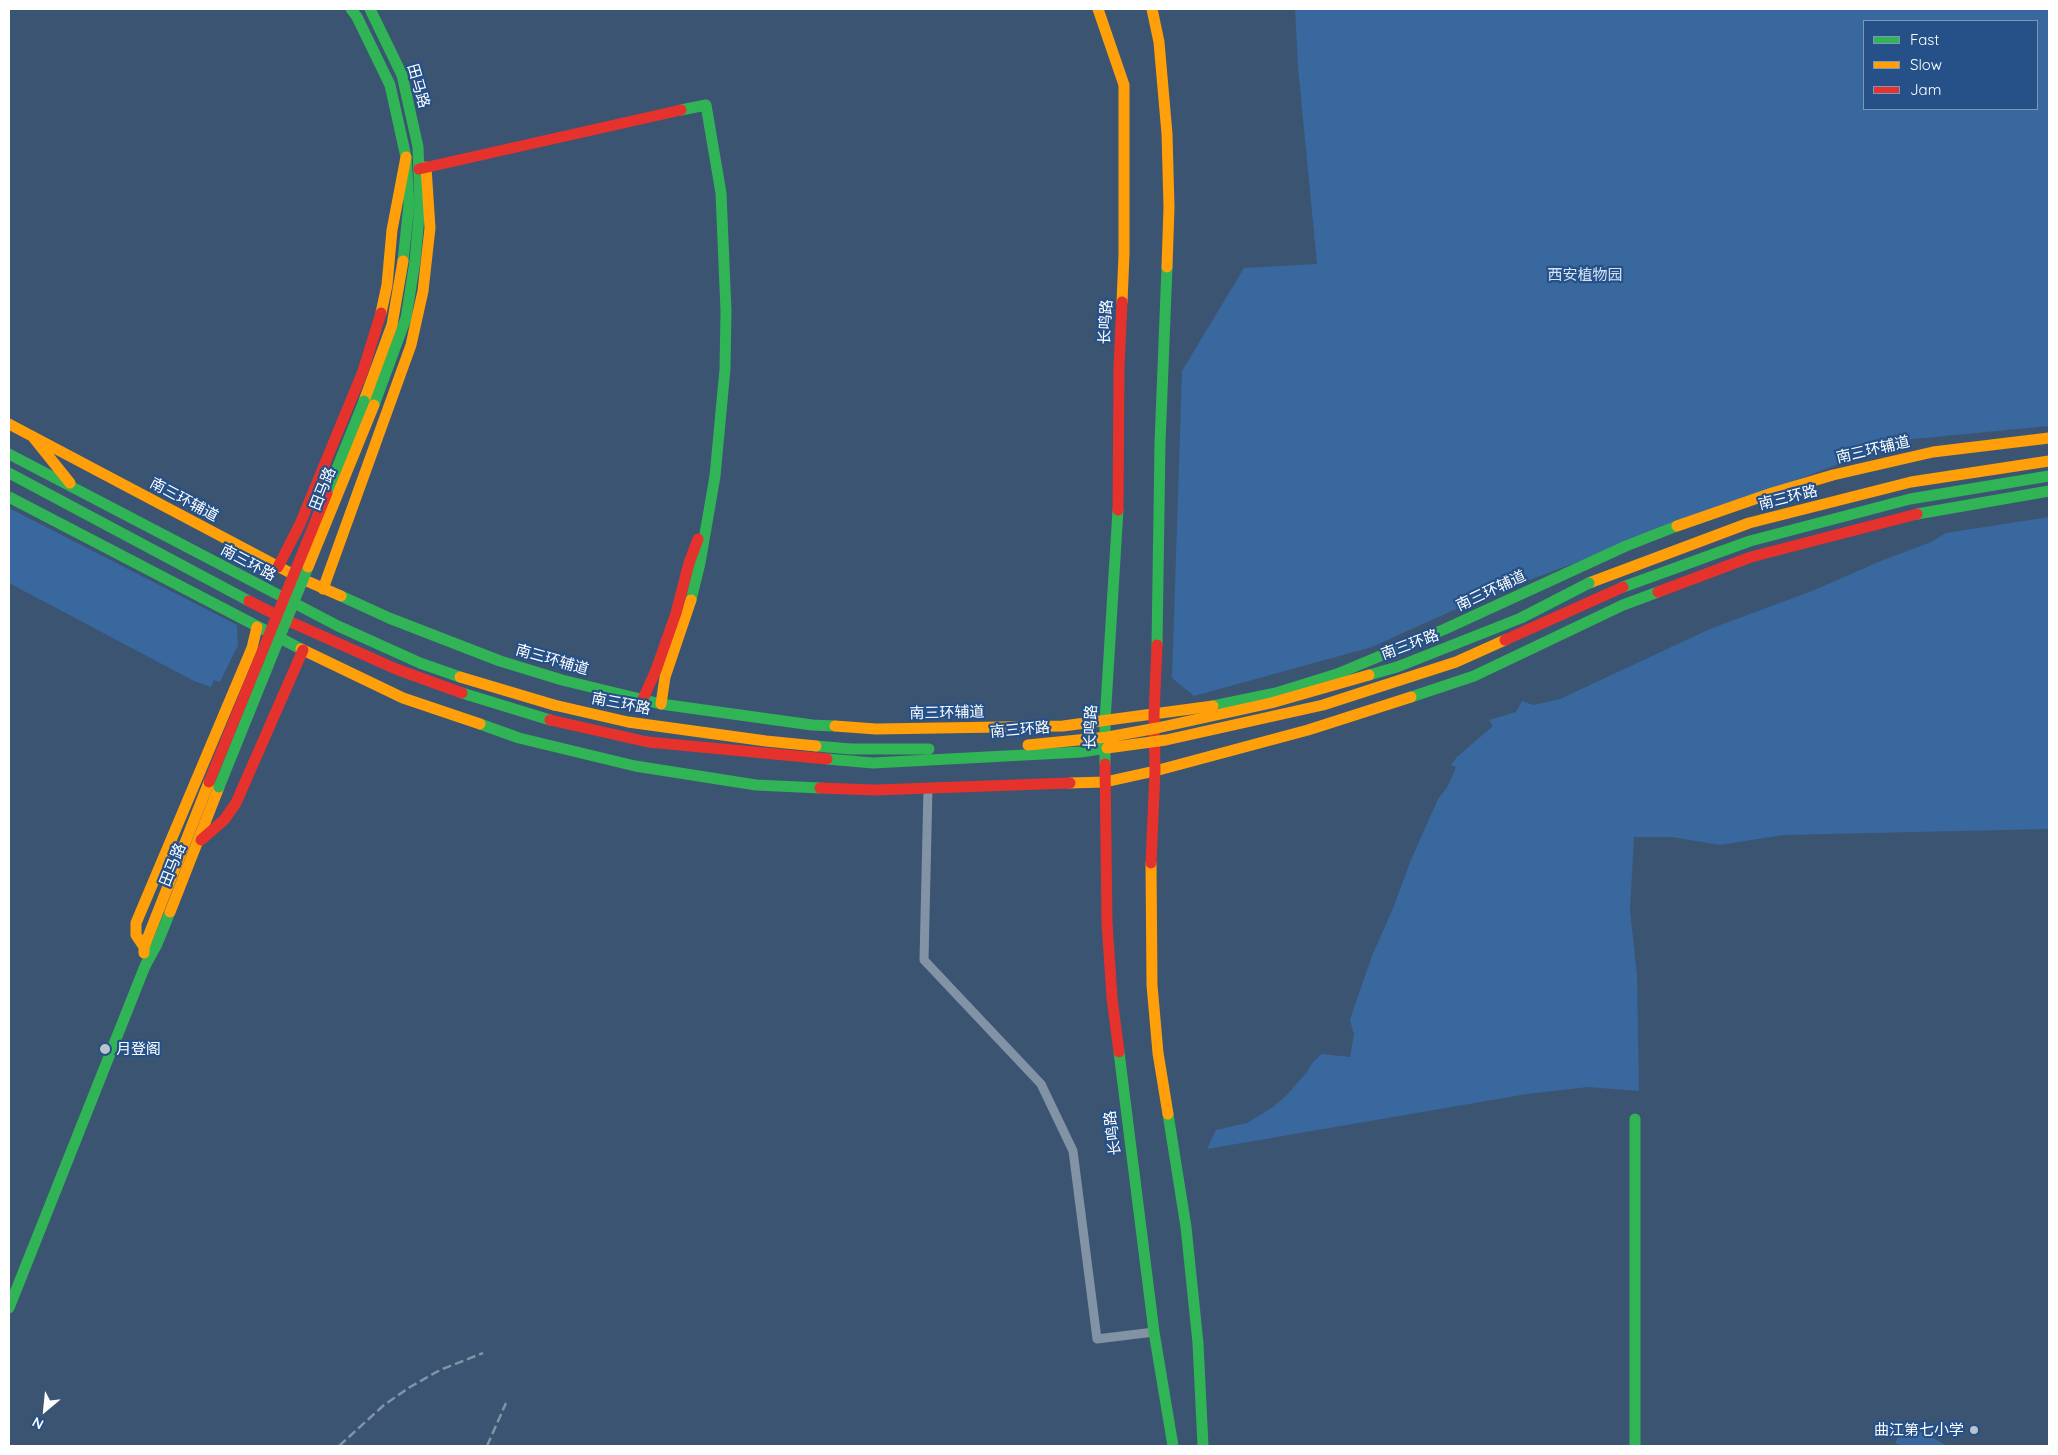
<!DOCTYPE html>
<meta charset="utf-8">
<style>
body{margin:0}
#map{position:relative;width:2058px;height:1455px;overflow:hidden;background:#3b5472;font-family:Quicksand,sans-serif}
canvas{display:block}
.frame{position:absolute;inset:0;border:10px solid #fff;pointer-events:none}
.legend{position:absolute;left:1863px;top:20px;width:175px;height:90px;box-sizing:border-box;background:#255188;border:1px solid #7c97b8;margin:0;padding:6px 9px;list-style:none;font-size:15px;color:#fff}
.legend li{display:flex;align-items:center;gap:10px;height:25px}
.legend b{width:25px;border:1px solid #7c97b8}
.north{position:absolute;left:20px;top:1385px;width:50px;height:50px;-webkit-text-stroke:4px #255188;paint-order:stroke;rotate:208deg;font-size:14px;font-weight:700;line-height:20px;text-align:center;color:#fff}
.north::after{content:'';display:block;margin:auto;width:18px;height:22px;background:#fff;clip-path:polygon(50% 0,100% 100%,50% 72%,0 100%)}
</style>
<div id="map">
<canvas width="2058" height="1455"></canvas>
<div class="frame"></div>
<ul class="legend">
<li><b style="height:6px;background:#30b455"></b>Fast</li>
<li><b style="height:6px;background:#ff9f0a"></b>Slow</li>
<li><b style="height:6px;background:#e5322d"></b>Jam</li>
</ul>
<div class="north">N</div>
</div>
<script>
const c = document.querySelector('canvas').getContext('2d');
c.lineJoin = 'round';
function paint(path, color) {
  c.fillStyle = color;
  c.fill(path, 'evenodd');
}
function shape(rows) {
  const path = new Path2D();
  for (const r of rows) {
    path.moveTo(r[0], r[1]);
    for (let i = 2; i < r.length; i += 2) path.lineTo(r[i], r[i + 1]);
  }
  return path;
}
function strokePath(path, color, width, dash) {
  c.strokeStyle = color;
  c.lineWidth = width;
  c.lineCap = dash ? 'butt' : 'round';
  c.setLineDash(dash || []);
  c.stroke(path);
}
function label(font, color, halo, rows, align = 'center') {
  c.font = font + ' Quicksand,"Noto Sans SC",sans-serif';
  c.lineWidth = 4.5;
  c.setLineDash([]);
  c.textBaseline = 'middle';
  c.strokeStyle = halo;
  c.fillStyle = color;
  for (const [text, x, y, turn = 0] of rows) {
    c.save();
    c.translate(x, y);
    c.rotate((+turn || 0) * Math.PI / 180);
    c.textAlign = isNaN(turn) ? turn : align;
    if (halo) c.strokeText(text, 0, 0);
    c.fillText(text, 0, 0);
    c.restore();
  }
}
const green = shape([
 [1295,9,2049,9,2049,426,1903,440,1476,600,1372,647,1194,696,1172,678,1182,371,1244,268,1317,264,1298,67],
 [1864,21,2037,21,2037,109,1864,109],
 [9,508,237,625,238,645,220,682,214,680,211,687,194,681,9,583],
 [2049,517,2049,829,1783,835,1720,845,1672,837,1634,837,1630,910,1637,976,1639,1091,1588,1087,1527,1094,1207,1149,1216,1130,1247,1123,1273,1107,1286,1096,1306,1073,1314,1061,1322,1054,1350,1057,1354,1034,1350,1021,1352,1013,1372,956,1394,906,1410,862,1438,799,1448,786,1456,767,1451,765,1457,757,1493,726,1489,720,1516,712,1522,701,1533,705,1560,699,1712,628,1812,591,1883,560,1931,542,1946,533],
 [1906,1424,1948,1446,1903,1446,1895,1443]
]);
const street = shape([
 [928,788,924,960,1041,1084,1073,1151,1097,1339,1154,1332]
]);
const fast = shape([
 [351,9,357,17,390,85,406,157,409,204,403,261],
 [370,9,402,75,418,147,420,205,415,261,406,318,374,405],
 [681,110,706,105,721,193,726,311,725,369,715,476,700,563,691,600],
 [9,454,338,626,420,663,460,677],
 [9,473,249,601],
 [9,497,301,649],
 [1917,514,2049,491],
 [1623,587,1750,541,1910,499,2049,476],
 [341,596,389,618,500,661,562,680,661,704,812,725,835,726],
 [1157,645,1160,443,1167,267],
 [462,693,550,720],
 [1411,697,1474,676,1623,605,1658,592],
 [1213,706,1276,693,1337,674,1445,629,1626,546,1677,526],
 [480,724,519,738,635,766,756,785,820,788],
 [1105,764,1105,721,1118,510],
 [1119,1052,1154,1332,1173,1446],
 [1168,1114,1186,1227,1198,1343,1203,1446],
 [1635,1119,1635,1446],
 [9,1308,145,966,157,944,170,912]
]);
const slow = shape([
 [1098,9,1124,85,1124,255,1122,302],
 [1152,9,1159,42,1167,134,1169,207,1167,267],
 [381,313,387,285,392,230,406,157],
 [364,401,392,325,403,261],
 [9,424,300,578,341,596],
 [33,437,70,483],
 [1677,526,1772,493,1833,475,1933,452,2049,438],
 [1589,583,1749,523,1911,482,2049,461],
 [323,589,411,345,423,291,430,228,426,167],
 [301,649,403,698,480,724],
 [460,677,554,705],
 [661,704,665,677,691,600],
 [835,726,876,729,1063,726,1213,706],
 [1070,783,1105,782,1155,771,1308,730,1411,697],
 [1151,863,1152,985,1158,1053,1168,1114],
 [170,912,219,787],
 [144,947,136,935,136,923,252,648,257,627],
 [144,953,144,947,209,782]
]);
const jam = shape([
 [419,169,681,110],
 [1118,510,1119,367,1122,302],
 [278,567,300,524,363,371,381,313],
 [1658,592,1751,557,1917,514],
 [249,601,284,619,396,669,462,693],
 [643,699,656,670,676,613,689,563,698,539],
 [1105,764,1107,922,1112,998,1119,1052],
 [820,788,875,790,1070,783],
 [201,840,224,820,236,803,303,650],
 [1151,863,1155,771,1154,715,1157,645]
]);
const rail = shape([
 [339,1446,384,1405,410,1387,440,1370,483,1353],
 [487,1446,506,1403]
]);
const fastBridge = shape([
 [327,493,364,401],
 [1369,675,1397,667,1521,618,1589,583],
 [816,746,851,749,929,749],
 [827,759,873,763,1081,752,1107,748],
 [219,787,308,567]
]);
const slowBridge = shape([
 [308,567,374,405],
 [554,705,628,722,766,741,816,746],
 [1028,745,1108,737,1157,728,1271,703,1369,675],
 [1107,748,1166,740,1323,705,1456,662,1505,640]
]);
const jamBridge = shape([
 [1505,640,1623,587],
 [550,720,648,742,827,759],
 [209,782,327,493]
]);
const markers = [
 [105,1049,6,"#bac3ce"],
 [1974,1430,5,"#bac3ce"]
];
const streetNames = [
 ["田马路",418,86,74],
 ["长鸣路",1106,322,-87],
 ["南三环辅道",1873,450,-13],
 ["田马路",323,489,-68],
 ["南三环路",1788,498,-14],
 ["南三环辅道",184,500,28],
 ["南三环路",248,563,28],
 ["南三环辅道",1491,591,-25],
 ["南三环路",1410,645,-20],
 ["南三环辅道",552,660,16],
 ["南三环路",621,704,11],
 ["南三环辅道",947,713,-1],
 ["长鸣路",1091,727,-88],
 ["南三环路",1020,730,-5],
 ["田马路",173,865,-68],
 ["长鸣路",1113,1133,-97]
];
const parkNames = [
 ["西安植物园",1585,275]
];
const poiNames = [
 ["月登阁",116,1049],
 ["曲江第七小学",1964,1430,"right"]
];
paint(green, '#39689e');
strokePath(street, '#8293a6', 9);
strokePath(fast, '#30b455', 11);
strokePath(slow, '#ff9f0a', 11);
strokePath(jam, '#e5322d', 11);
strokePath(rail, '#8293a5', 2.5, [9, 4]);
strokePath(fastBridge, '#30b455', 11);
strokePath(slowBridge, '#ff9f0a', 11);
strokePath(jamBridge, '#e5322d', 11);
for (const [x, y, r, color] of markers) {
  const dot = new Path2D();
  dot.arc(x, y, r, 0, 2 * Math.PI);
  c.fillStyle = color;
  c.fill(dot);
  strokePath(dot, '#255188', 2);
}
label('15px', '#fff', '#255188', streetNames);
label('15px', '#d4e4f7', '#255188', parkNames);
label('15px', '#fff', '#255188', poiNames, 'left');
</script>
